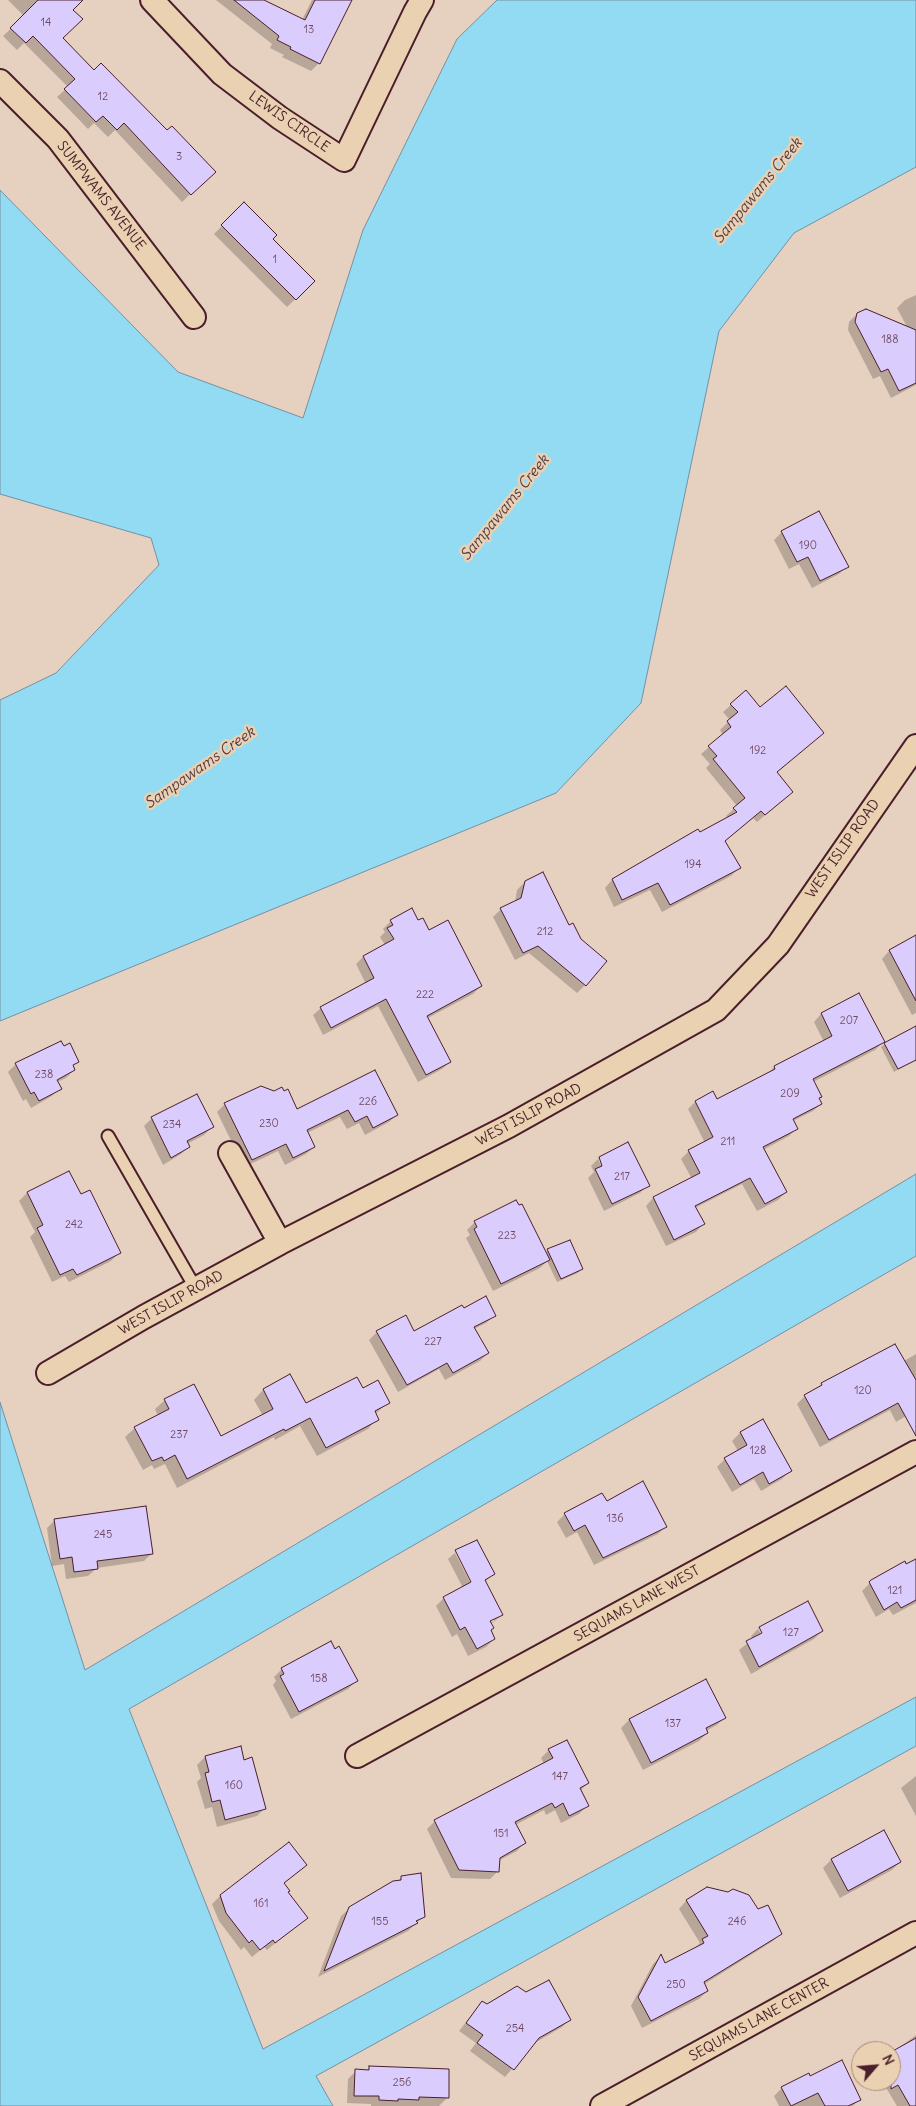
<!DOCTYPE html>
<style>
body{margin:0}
#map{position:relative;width:916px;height:2106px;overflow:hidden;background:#e6d0c0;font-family:Delius,sans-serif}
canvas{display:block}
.north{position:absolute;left:851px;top:2041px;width:50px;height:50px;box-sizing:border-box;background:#e9d1b1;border:1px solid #a98a7b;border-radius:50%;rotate:63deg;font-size:14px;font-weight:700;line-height:20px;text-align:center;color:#4a1f2b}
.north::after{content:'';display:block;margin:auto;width:18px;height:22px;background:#4a1f2b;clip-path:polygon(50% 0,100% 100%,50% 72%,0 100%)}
</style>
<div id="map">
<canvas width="916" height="2106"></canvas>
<div class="north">N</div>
</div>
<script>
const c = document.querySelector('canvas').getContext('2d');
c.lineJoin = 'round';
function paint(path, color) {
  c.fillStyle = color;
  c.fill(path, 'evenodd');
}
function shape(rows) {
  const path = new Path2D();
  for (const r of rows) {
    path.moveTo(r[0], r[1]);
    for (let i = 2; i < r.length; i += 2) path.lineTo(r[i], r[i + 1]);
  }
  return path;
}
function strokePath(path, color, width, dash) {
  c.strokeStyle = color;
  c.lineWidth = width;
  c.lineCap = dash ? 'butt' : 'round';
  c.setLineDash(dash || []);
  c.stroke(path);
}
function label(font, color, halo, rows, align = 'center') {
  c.font = font + ' Delius,sans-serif';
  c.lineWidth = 5;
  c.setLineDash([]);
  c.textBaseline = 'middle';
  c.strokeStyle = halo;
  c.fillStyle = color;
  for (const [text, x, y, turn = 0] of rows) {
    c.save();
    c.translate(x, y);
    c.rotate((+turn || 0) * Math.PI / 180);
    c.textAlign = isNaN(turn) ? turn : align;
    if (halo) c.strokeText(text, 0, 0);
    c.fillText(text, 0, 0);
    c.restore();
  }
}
const water = shape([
 [497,0,916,0,916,167,794,233,719,331,641,703,556,793,0,1021,0,700,56,673,159,565,151,538,0,494,0,190,178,372,303,418,363,230,457,39,497,0],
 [916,1174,916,1256,129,1709,263,2049,916,1697,916,1746,316,2076,333,2106,0,2106,0,1402,85,1670,916,1174]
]);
const shadow = shape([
 [8,0,67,0,71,10,62,38,94,72,206,179,182,202,115,130,108,137,94,123,88,129,57,97,68,87,24,43,17,50,3,36,24,16],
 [216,0,263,0,302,20,312,0,341,0,348,4,319,63,311,71,282,57,284,55,270,48,272,44],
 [244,204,271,239,314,281,287,307,214,234],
 [916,295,916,385,891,398,880,376,873,379,848,330,849,322,857,314,907,327,897,308,905,300],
 [782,532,847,566,839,574,812,588,799,564,789,569,774,540],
 [731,705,760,709,823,733,776,773,792,792,757,822,753,818,724,842,739,868,731,876,662,912,650,890,614,907,605,888,612,880,698,831,700,834,728,818,726,816,737,806,706,768,710,764,701,754,723,735,720,730,730,720,723,712],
 [525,882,585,985,577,993,529,953,515,960,493,917,501,909,515,902,517,890],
 [391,921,418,922,481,986,473,994,426,1019,450,1062,442,1069,418,1082,378,1006,323,1035,313,1015,321,1008,366,984,356,964,363,957,385,945,380,937,385,932,383,929],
 [916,937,916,1013,912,1015,882,959,889,951],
 [859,995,883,1042,875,1050,813,1082,821,1104,813,1111,793,1121,797,1128,789,1136,763,1150,786,1192,778,1200,757,1211,742,1184,695,1208,703,1224,696,1232,666,1246,646,1206,653,1198,692,1179,681,1159,689,1151,705,1143,688,1109,695,1102,717,1101,767,1075,774,1067,824,1042,814,1022,821,1014],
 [885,1044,916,1054,916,1060,894,1072,881,1047],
 [49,1046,64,1048,77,1061,72,1067,74,1070,66,1078,57,1082,60,1088,52,1096,31,1108,26,1099,23,1101,8,1072,16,1064],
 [374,1071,397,1115,389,1122,365,1135,359,1123,347,1129,340,1117,307,1133,314,1147,306,1154,285,1165,278,1151,244,1167,217,1112,225,1104,296,1110],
 [152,1118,212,1127,204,1135,187,1144,189,1146,181,1154,163,1165,144,1126],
 [599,1158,648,1185,640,1193,604,1211,588,1178,594,1172,591,1166],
 [598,1159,601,1159,604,1172],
 [69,1172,80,1196,119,1253,111,1261,69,1282,65,1276,52,1282,30,1237,35,1232,19,1201,27,1193],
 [475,1222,545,1254,548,1250,581,1269,578,1273,557,1282,547,1261,540,1268,493,1291,466,1238,470,1235,467,1230],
 [463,1309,494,1316,486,1323,474,1329,488,1353,480,1361,445,1380,439,1369,398,1392,369,1340,377,1332,414,1333],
 [916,1354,916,1410,896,1422,890,1410,820,1447,797,1404,805,1396,822,1384,904,1361],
 [290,1376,305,1405,362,1390,389,1402,375,1414,377,1419,368,1429,317,1456,300,1426,275,1440,274,1437,177,1488,165,1464,154,1469,152,1465,143,1470,125,1437,135,1428,158,1416,155,1409,165,1400,220,1438,263,1416,254,1400,263,1390],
 [762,1421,790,1471,782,1479,761,1491,754,1479,732,1492,717,1467,725,1459,738,1451,732,1441,740,1433],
 [606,1502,666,1526,658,1534,594,1565,577,1532,566,1538,557,1522,565,1514],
 [55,1520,152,1553,144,1561,97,1568,88,1576,66,1579,64,1564,52,1566,47,1528],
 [456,1552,493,1574,485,1582,502,1615,491,1624,493,1628,490,1631,494,1639,486,1647,468,1656,457,1634,452,1637,436,1606,444,1598,463,1588,448,1559],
 [455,1553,458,1553,475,1587,473,1588],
 [494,1618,494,1621,485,1625,484,1623],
 [916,1559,916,1603,893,1615,889,1609,876,1617,862,1591,870,1583],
 [759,1628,822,1631,814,1639,751,1674,739,1650,753,1639,751,1636],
 [758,1629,761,1629,764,1639],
 [282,1669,356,1681,348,1689,291,1719,273,1685,276,1681,274,1677],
 [706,1681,725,1717,717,1725,706,1731,707,1733,699,1741,643,1770,621,1728,629,1720],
 [549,1750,588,1783,580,1791,587,1806,579,1814,561,1823,555,1810,546,1815,544,1810,515,1825,524,1843,517,1851,498,1861,498,1871,490,1879,451,1878,427,1829,435,1821,544,1764,541,1758],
 [205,1757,243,1761,265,1808,257,1816,217,1827,212,1807,205,1809,197,1782,201,1778,197,1765],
 [916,1776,916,1816,901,1788],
 [884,1832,900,1862,892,1870,840,1898,823,1868,831,1860],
 [305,1865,283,1884,287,1892,306,1918,267,1950,264,1947,252,1957,244,1947,241,1950,219,1921,212,1904,220,1896],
 [402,1877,424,1916,408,1931,318,1977,341,1916,350,1908,397,1882],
 [707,1888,757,1911,781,1933,773,1941,703,1985,707,1991,699,1999,642,2028,631,2006,653,1964,661,1956,665,1964,695,1948,700,1943,679,1909,686,1901],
 [482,2002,487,2006,570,2019,562,2027,533,2044,505,2077,470,2051,476,2043,459,2031],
 [916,2035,916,2106,897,2106,882,2081,891,2081,891,2054],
 [370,2067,447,2098,439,2106,371,2106,371,2104,347,2103,348,2079,356,2071,366,2071],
 [810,2078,859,2099,853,2106,779,2106,774,2096,782,2088]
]);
const building = shape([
 [38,0,83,0,73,10,83,19,63,38,94,70,101,63,167,130,172,126,216,172,191,195,124,123,117,130,103,116,96,122,64,89,75,79,33,36,26,43,10,28,38,0],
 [234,0,264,0,305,20,315,0,352,0,320,64,290,49,291,47,277,40,279,36,234,0],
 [244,202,277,235,273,239,315,281,296,300,221,225,244,202],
 [866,309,916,330,916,383,899,391,888,369,881,372,855,322,857,313,866,309],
 [819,511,849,567,820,581,808,557,797,562,781,531,819,511],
 [786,686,824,733,777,772,793,792,765,815,761,811,725,841,741,868,670,905,658,883,622,900,612,879,698,829,700,832,737,812,733,808,745,798,713,759,717,756,708,746,731,727,727,721,738,712,730,704,746,690,760,707,786,686],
 [543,872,569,925,573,923,581,939,607,961,586,986,538,946,523,953,500,908,521,898,525,881,543,872],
 [412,908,418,920,423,918,429,930,448,920,482,986,427,1016,451,1062,426,1075,386,999,331,1028,320,1007,374,978,363,956,394,939,387,928,393,925,390,920,412,908],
 [916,935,916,1001,889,950,916,935],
 [859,993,885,1042,813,1079,822,1097,819,1098,822,1104,793,1119,798,1129,763,1147,787,1192,765,1204,750,1178,695,1206,705,1224,674,1240,653,1197,700,1173,688,1150,713,1137,695,1101,713,1091,717,1099,775,1069,774,1066,832,1036,821,1013,859,993],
 [916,1026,916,1060,898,1069,884,1043,916,1026],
 [61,1041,64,1046,70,1043,79,1062,73,1065,75,1070,57,1080,62,1089,39,1101,34,1092,31,1094,15,1063,61,1041],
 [375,1070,398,1115,373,1128,367,1116,355,1122,348,1110,307,1130,315,1147,293,1158,286,1144,252,1160,224,1103,261,1086,274,1091,282,1087,284,1091,288,1089,297,1109,375,1070],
 [197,1094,214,1127,187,1141,190,1147,171,1158,151,1117,197,1094],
 [628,1142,650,1186,612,1204,595,1169,602,1166,599,1157,628,1142],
 [69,1171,81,1194,90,1190,121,1253,77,1275,73,1269,60,1275,37,1228,43,1225,27,1192,69,1171],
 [516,1200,519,1205,522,1204,550,1260,501,1284,474,1229,477,1227,474,1221,516,1200],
 [570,1240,583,1269,561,1279,547,1249,570,1240],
 [486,1296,496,1316,474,1327,489,1353,453,1373,447,1363,407,1385,376,1331,406,1315,414,1331,462,1305,464,1308,486,1296],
 [895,1344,916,1380,916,1436,898,1403,829,1440,804,1395,822,1385,821,1383,895,1344],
 [290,1374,306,1403,357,1377,363,1388,378,1380,390,1403,375,1411,379,1420,326,1448,310,1418,285,1431,284,1429,187,1479,175,1455,164,1461,162,1457,152,1461,134,1427,169,1409,164,1399,194,1384,221,1436,273,1409,263,1389,290,1374],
 [763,1419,792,1471,769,1484,763,1472,740,1485,724,1458,747,1445,740,1432,763,1419],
 [643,1481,667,1527,603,1558,585,1525,574,1531,564,1513,602,1493,607,1501,643,1481],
 [146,1506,153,1554,97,1561,98,1569,74,1572,72,1557,60,1559,54,1519,146,1506],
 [477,1540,495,1574,485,1580,503,1615,490,1621,494,1628,491,1630,495,1639,477,1649,465,1627,460,1630,443,1597,471,1582,455,1550,477,1540],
 [916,1559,916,1600,901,1608,897,1602,884,1610,869,1582,871,1580,905,1561,906,1564,916,1559],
 [808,1601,823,1631,759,1667,746,1641,762,1633,759,1627,808,1601],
 [331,1641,335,1649,339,1646,358,1681,299,1712,280,1676,284,1674,281,1668,331,1641],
 [706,1679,726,1718,706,1728,708,1733,651,1763,629,1719,706,1679],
 [567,1740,589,1783,580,1788,589,1806,569,1816,563,1803,555,1808,552,1803,515,1822,526,1843,500,1858,499,1872,459,1870,434,1820,553,1758,548,1749,567,1740],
 [241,1746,244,1760,252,1757,266,1809,225,1820,220,1800,212,1802,205,1773,209,1772,205,1756,241,1746],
 [884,1830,901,1862,848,1891,831,1859,884,1830],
 [289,1842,307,1865,284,1883,290,1891,288,1892,308,1918,275,1943,273,1940,260,1950,252,1940,249,1943,226,1913,220,1895,289,1842],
 [421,1873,425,1917,416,1921,418,1923,324,1971,349,1907,393,1881,401,1880,401,1876,421,1873],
 [707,1887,728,1892,733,1889,749,1895,758,1909,768,1905,782,1934,704,1982,708,1991,651,2021,638,1997,661,1954,665,1963,704,1943,702,1939,708,1936,686,1900,707,1887],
 [549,1980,571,2020,539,2038,514,2070,477,2043,483,2035,466,2023,482,2001,487,2004,517,1986,526,1992,549,1980],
 [916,2038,916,2106,910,2106,898,2085,891,2089,891,2052,916,2038],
 [842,2060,861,2100,848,2106,825,2106,818,2093,791,2106,781,2087,809,2073,810,2076,842,2060],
 [369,2066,449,2069,449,2098,419,2097,419,2100,398,2099,398,2101,379,2100,379,2096,354,2096,355,2069,369,2070,369,2066]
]);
const service = shape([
 [108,1136,196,1289]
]);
const minor = shape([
 [152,0,222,74,280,118,344,160,415,12,422,0],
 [0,81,58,139,194,317],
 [230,1153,280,1243],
 [48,1373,144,1317,280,1243,509,1126,716,1010,778,945,916,746],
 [357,1756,916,1452],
 [602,2106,916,1933]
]);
const numberNames = [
 ["14",46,23],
 ["13",309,30],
 ["12",103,97],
 ["3",179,157],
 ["1",275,260],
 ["188",890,340],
 ["190",808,546],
 ["192",758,751],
 ["194",693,865],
 ["212",545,932],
 ["222",425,995],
 ["207",849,1021],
 ["238",44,1075],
 ["209",790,1094],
 ["226",368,1102],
 ["230",269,1124],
 ["234",172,1125],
 ["211",728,1142],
 ["217",622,1177],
 ["242",74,1225],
 ["223",507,1236],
 ["227",433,1342],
 ["120",863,1391],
 ["237",179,1435],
 ["128",758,1451],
 ["136",615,1519],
 ["245",103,1535],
 ["121",895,1591],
 ["127",791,1633],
 ["158",319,1679],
 ["137",673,1724],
 ["147",560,1777],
 ["160",234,1786],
 ["151",501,1834],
 ["161",261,1904],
 ["155",380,1922],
 ["246",737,1922],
 ["250",676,1985],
 ["254",515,2029],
 ["256",402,2083]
];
const streetNames = [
 ["LEWIS CIRCLE",289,122,35],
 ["SUMPWAMS AVENUE",101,196,52],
 ["WEST ISLIP ROAD",843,849,-55],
 ["WEST ISLIP ROAD",529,1115,-28],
 ["WEST ISLIP ROAD",171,1303,-29],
 ["SEQUAMS LANE WEST",637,1604,-29],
 ["SEQUAMS LANE CENTER",759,2020,-29]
];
const waterNames = [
 ["Sampawams Creek",758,191,-51],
 ["Sampawams Creek",505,508,-51],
 ["Sampawams Creek",200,768,-35]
];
paint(water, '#92dbf3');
strokePath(water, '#7590a3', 1);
paint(shadow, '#0003');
paint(building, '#dbccfe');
strokePath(building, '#4a1f2b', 1);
strokePath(service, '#4a1f2b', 15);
strokePath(minor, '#4a1f2b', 26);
strokePath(service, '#e9d1b1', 11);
strokePath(minor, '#e9d1b1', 22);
label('11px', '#6e4a60', null, numberNames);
label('14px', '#4a1f2b', '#e9d1b1', streetNames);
label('italic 15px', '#553b49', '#e9d1b1', waterNames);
</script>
